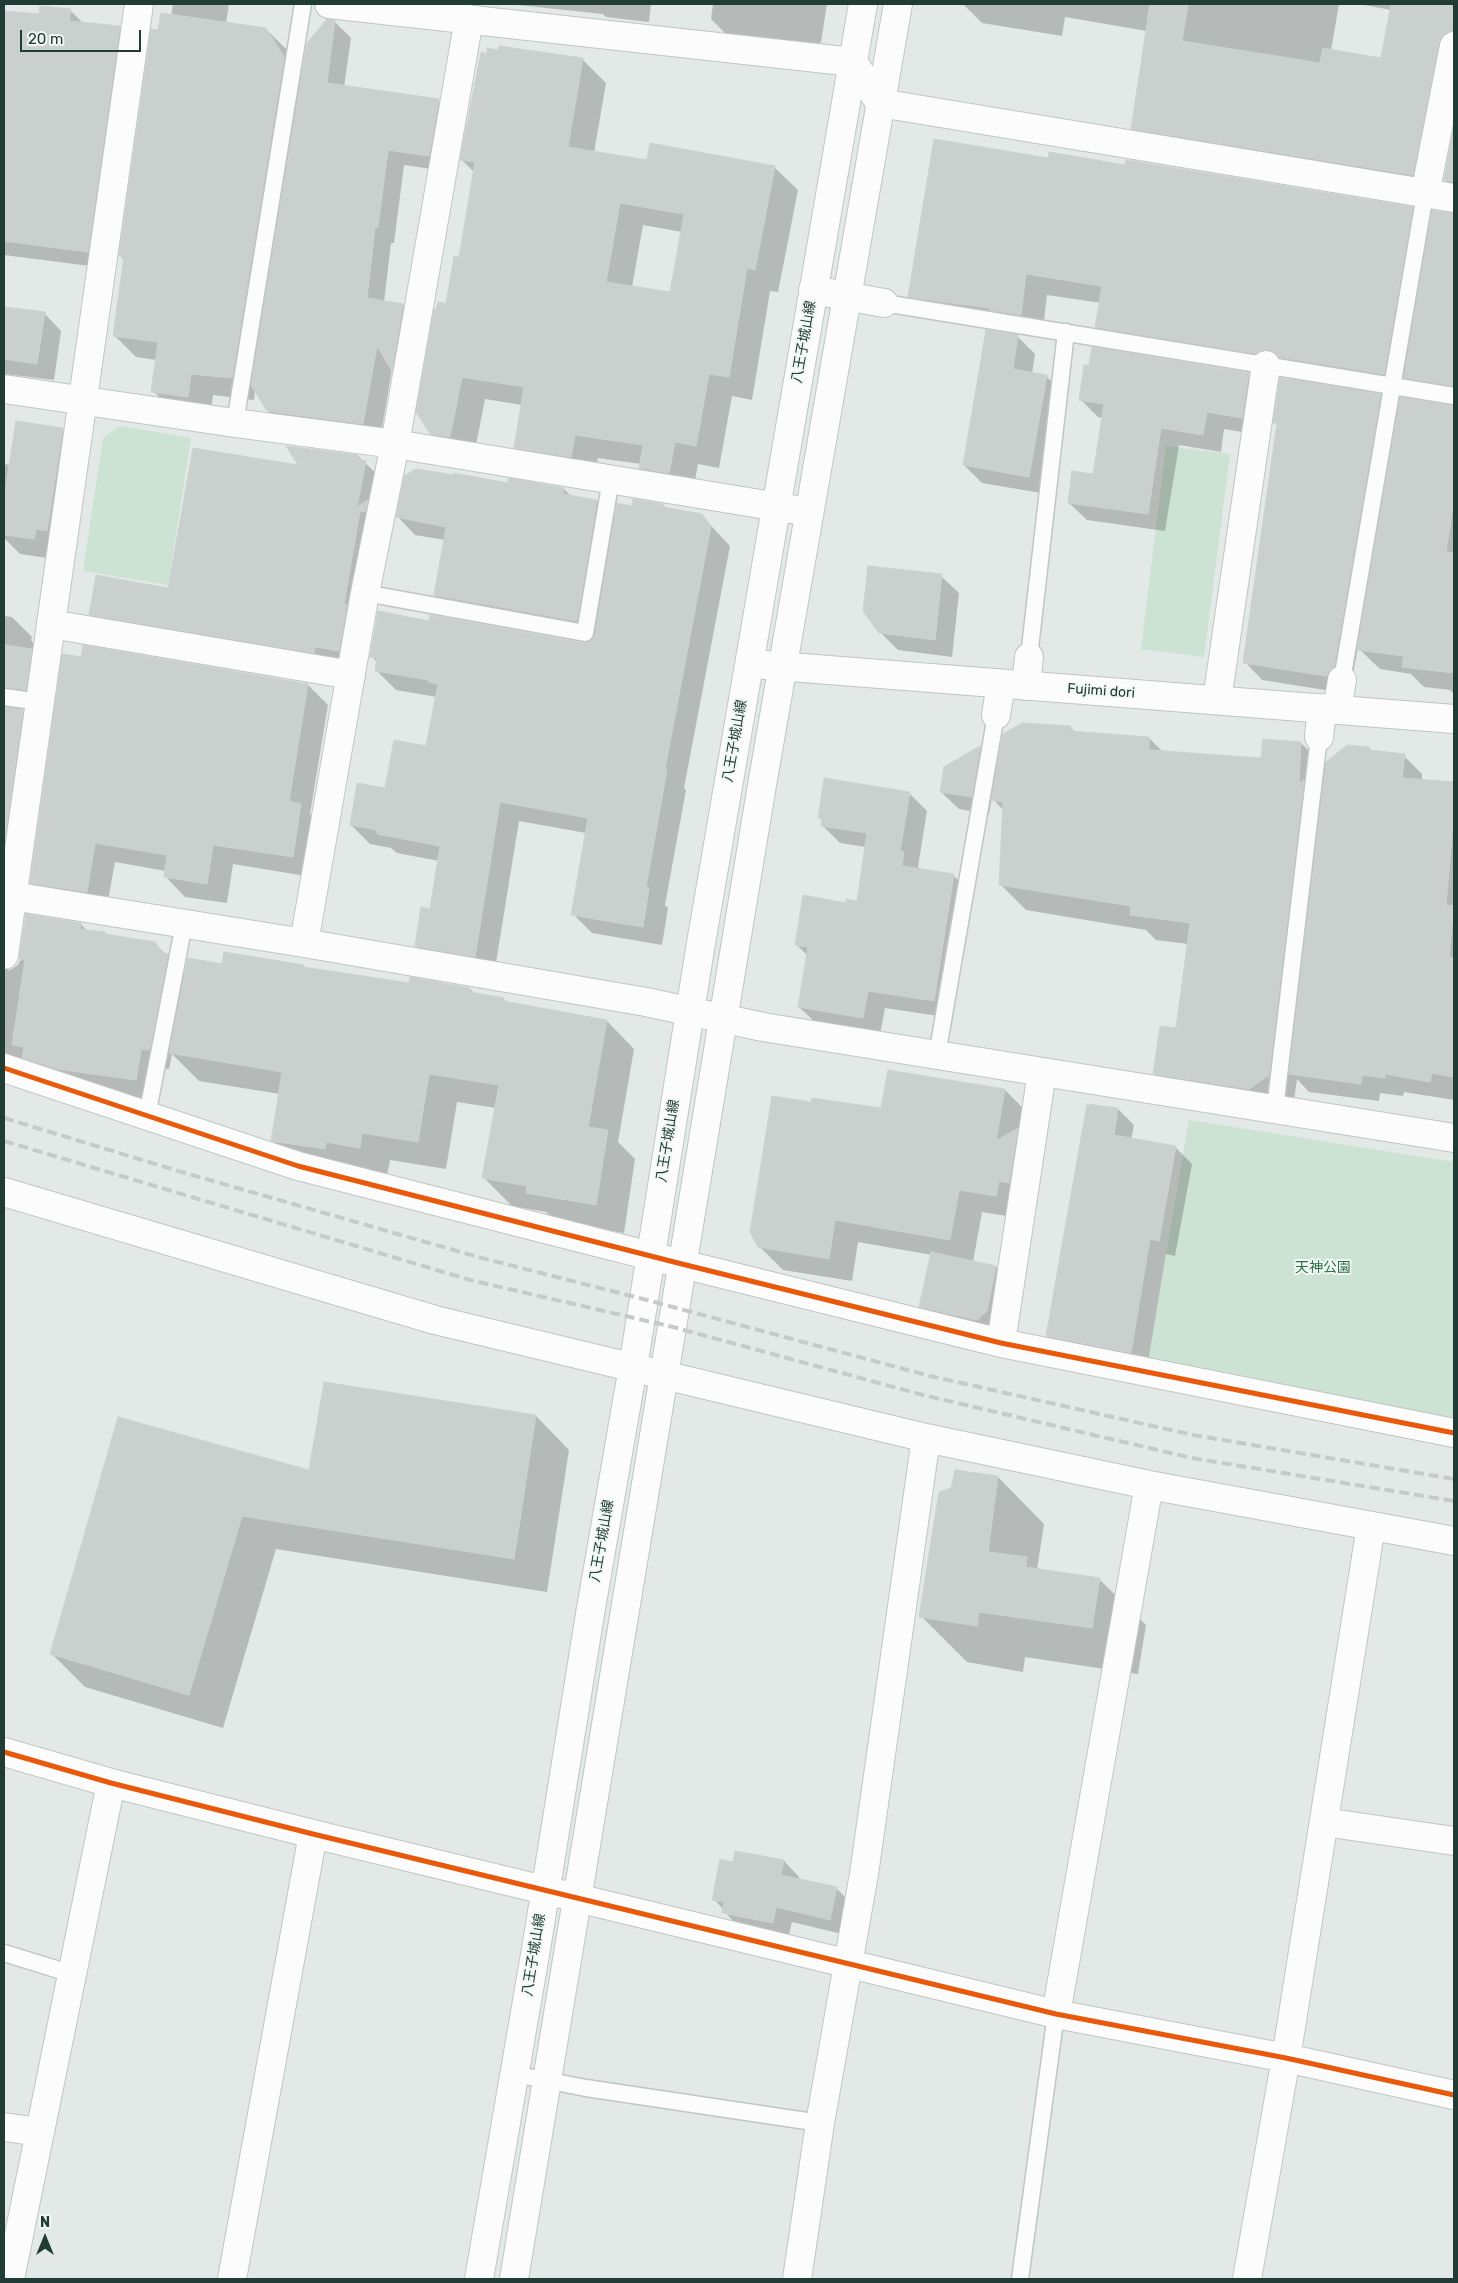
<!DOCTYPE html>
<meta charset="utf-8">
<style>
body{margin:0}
#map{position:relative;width:1458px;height:2283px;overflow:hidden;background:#e3e9e6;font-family:Rubik,sans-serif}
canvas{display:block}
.frame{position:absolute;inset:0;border:5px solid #213c34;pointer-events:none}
.north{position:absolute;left:20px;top:2213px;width:50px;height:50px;-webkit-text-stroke:4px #f1f8f4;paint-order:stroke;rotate:0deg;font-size:14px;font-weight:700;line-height:20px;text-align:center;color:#213c34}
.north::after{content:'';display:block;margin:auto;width:18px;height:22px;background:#213c34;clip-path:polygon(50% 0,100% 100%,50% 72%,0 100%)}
.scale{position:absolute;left:20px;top:30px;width:121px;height:22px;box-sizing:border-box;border:2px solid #213c34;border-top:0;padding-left:6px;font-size:15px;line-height:18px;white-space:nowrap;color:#213c34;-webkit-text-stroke:4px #f1f8f4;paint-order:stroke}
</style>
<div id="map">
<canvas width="1458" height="2283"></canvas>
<div class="frame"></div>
<div class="north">N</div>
<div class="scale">20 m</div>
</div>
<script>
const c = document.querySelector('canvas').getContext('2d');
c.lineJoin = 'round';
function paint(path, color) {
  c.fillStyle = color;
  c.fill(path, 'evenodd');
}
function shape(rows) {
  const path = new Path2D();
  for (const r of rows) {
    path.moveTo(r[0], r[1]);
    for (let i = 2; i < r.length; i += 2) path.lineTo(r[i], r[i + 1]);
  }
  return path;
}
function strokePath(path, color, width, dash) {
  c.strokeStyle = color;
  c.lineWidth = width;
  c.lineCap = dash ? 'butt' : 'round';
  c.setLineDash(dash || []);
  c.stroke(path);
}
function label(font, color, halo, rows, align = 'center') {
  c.font = font + ' Rubik,"Noto Sans JP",sans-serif';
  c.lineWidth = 4;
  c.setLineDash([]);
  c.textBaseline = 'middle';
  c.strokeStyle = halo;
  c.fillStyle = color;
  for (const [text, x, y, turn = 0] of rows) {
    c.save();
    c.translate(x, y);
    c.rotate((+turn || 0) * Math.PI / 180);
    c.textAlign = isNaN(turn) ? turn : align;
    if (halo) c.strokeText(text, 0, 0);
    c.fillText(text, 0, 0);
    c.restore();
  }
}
const green = shape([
 [120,426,191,438,168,585,83,571,103,438],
 [1166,446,1230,454,1204,657,1141,649],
 [1189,1120,1454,1162,1454,1420,1148,1360]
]);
const shadow = shape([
 [173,4,229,4,226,23,266,29,288,51,303,76,335,22,351,38,344,87,439,101,455,117,445,171,404,165,394,243,391,243,384,302,403,305,419,322,408,385,392,369,380,440,284,427,268,411,255,390,254,400,213,395,210,418,175,413,153,391,157,360,136,357,114,335,124,260,120,255,159,31,171,16],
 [508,4,651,4,649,22,606,17,603,14],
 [713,4,827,4,821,42,808,51,733,41,711,19],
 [963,4,1339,4,1331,51,1382,59,1391,10,1359,4,1454,4,1454,86,1433,195,1153,149,1132,128,1147,31,1065,17,1062,36,982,23],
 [70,10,84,24,120,27,137,45,105,268,4,255,4,15,40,16],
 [582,59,606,83,594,153,648,162,774,167,798,190,778,292,770,291,752,400,732,396,719,468,698,464,692,496,664,491,640,468,641,464,598,458,594,480,538,470,515,447,522,405,485,399,473,460,454,457,431,433,447,305,460,259,475,173,462,160],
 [643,225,682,232,671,294,632,287],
 [1454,132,1454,189,1445,180],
 [1049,159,1126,166,1412,208,1431,227,1433,212,1454,214,1454,402,1425,398,1408,380,1405,395,1118,348,1097,327,1101,303,1047,295,1042,336,931,318,910,296],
 [4,308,44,313,61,331,54,380,4,374],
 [1017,336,1035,354,1032,374,1046,376,1064,394,1047,494,982,483,964,465],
 [1248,374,1266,392,1260,435,1224,429,1221,452,1179,445,1165,531,1087,520,1069,503,1094,475,1103,418,1098,417,1080,399],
 [1380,395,1399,414,1454,407,1454,694,1450,690,1424,687,1411,674,1380,669,1358,648,1351,685,1344,693,1262,680,1245,662,1278,425,1275,422],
 [62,429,82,449,54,559,20,554,4,538,4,464,10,465],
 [358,456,382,479,356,667,107,631,90,614,169,590,300,467],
 [509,480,564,489,571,496,597,501,616,520,633,507,663,505,667,509,702,516,730,546,684,788,686,790,665,905,668,908,662,945,592,933,573,914,586,833,519,821,494,975,435,965,416,946,431,911,439,861,397,853,391,848,370,844,351,825,427,748,437,697,396,690,376,670,378,663,371,656,430,622,431,616,588,644,593,638,453,613,435,595,445,540,415,535,398,517,509,484],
 [941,576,959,593,952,657,898,650,880,632],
 [4,616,12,617,32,637,31,640,51,670,18,710,22,711,42,731,8,971,18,965,21,958,81,924,87,931,154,943,186,974,223,965,303,966,306,969,410,984,470,989,476,995,503,999,508,1003,607,1021,634,1049,618,1142,635,1159,624,1233,555,1220,546,1212,512,1206,484,1178,496,1108,457,1102,446,1169,390,1160,387,1175,300,1168,273,1140,280,1094,199,1081,172,1054,169,1069,160,1068,155,1100,78,1089,4,1060],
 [84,647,308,685,328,705,310,814,321,825,312,877,233,864,227,903,185,897,165,876,166,871,115,862,106,912,51,903,31,883],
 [1070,727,1075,732,1149,738,1163,752,1262,759,1301,743,1327,769,1369,748,1373,752,1404,756,1422,774,1422,781,1454,784,1454,1100,1404,1092,1403,1096,1380,1093,1379,1101,1309,1092,1297,1079,1294,1100,1180,1099,1154,1073,1177,1029,1188,944,1156,940,1146,930,1026,910,1001,885,1004,811,992,798,989,814,959,809,941,792,945,768,980,748,999,766],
 [909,793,927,811,918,867,921,870,953,875,971,893,952,1018,885,1008,880,1035,817,1024,799,1007,808,956,797,945,847,904,858,902,866,847,840,843,822,825,823,821,819,817],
 [1005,1090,1028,1113,1019,1218,982,1212,973,1262,996,1267,1014,1285,995,1337,938,1324,921,1306,932,1255,858,1242,852,1281,783,1270,759,1246,812,1103,882,1110],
 [1118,1109,1134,1125,1131,1140,1176,1148,1192,1164,1175,1256,1166,1254,1147,1368,1063,1352,1047,1336],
 [536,1416,569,1450,547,1592,276,1549,223,1728,85,1687,51,1653,119,1419,310,1471],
 [998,1477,1044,1524,1037,1570,1099,1579,1146,1625,1138,1674,1025,1657,1023,1672,967,1662,921,1616],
 [784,1861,799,1877,799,1880,836,1888,852,1904,846,1935,792,1922,788,1938,739,1928,714,1899]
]);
const building = shape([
 [1150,4,1188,4,1182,41,1320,63,1323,48,1381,58,1391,4,1454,4,1454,31,1443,35,1439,43,1413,175,1131,129,1150,4],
 [40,6,71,9,69,21,120,26,88,252,4,241,4,11,39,14,40,6],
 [161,13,266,28,284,57,232,378,191,374,188,397,151,392,158,342,113,336,124,256,119,256,151,29,158,30,161,13],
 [327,19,335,20,327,83,439,99,429,156,388,150,378,227,375,227,367,298,403,304,392,371,377,346,363,424,267,411,251,385,307,43,327,19],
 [499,46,583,58,568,147,647,160,650,143,775,166,755,270,747,268,729,377,709,374,696,446,675,442,669,473,639,468,643,445,575,435,571,457,514,448,524,387,462,377,450,437,430,434,416,412,434,309,436,310,438,302,446,304,454,256,459,257,475,162,460,160,481,52,487,54,487,48,498,50,499,46],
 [620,203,684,214,670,292,606,282,620,203],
 [1454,126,1454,182,1444,180,1454,126],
 [934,139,1048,158,1049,152,1125,165,1126,160,1413,207,1384,374,1279,357,1269,350,1261,350,1256,354,1095,327,1102,286,1026,274,1021,315,989,310,989,308,908,297,934,139],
 [1432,210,1454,213,1454,386,1404,378,1432,210],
 [4,307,45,312,37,364,4,359,4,307],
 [986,330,1018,335,1013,369,1047,375,1029,477,963,465,986,330],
 [1092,347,1249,373,1242,418,1207,412,1203,435,1161,428,1148,514,1068,503,1072,471,1093,474,1104,404,1079,400,1084,365,1089,365,1092,347],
 [1280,378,1381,394,1334,667,1326,676,1243,663,1277,423,1273,423,1280,378],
 [1400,397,1454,406,1454,500,1446,552,1454,553,1454,673,1402,667,1404,656,1357,650,1400,397],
 [16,421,63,428,47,531,36,529,34,539,4,535,4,499,16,421],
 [286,446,358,455,358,459,366,461,357,507,368,500,365,512,360,511,344,604,347,605,339,651,315,647,314,653,89,615,96,575,168,588,193,448,298,465,286,446],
 [416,469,455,475,453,473,508,483,508,478,564,488,563,494,597,500,577,621,434,595,446,527,396,517,404,476,416,469],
 [633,499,663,504,663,507,702,514,711,526,665,769,667,770,646,887,649,888,643,927,571,915,588,818,500,802,475,957,415,946,421,907,430,909,440,846,377,834,377,830,350,825,357,783,385,788,394,740,426,746,438,684,428,682,429,680,375,671,377,658,370,657,378,611,429,621,430,615,583,643,589,642,595,635,617,503,632,506,633,499],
 [868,566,942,574,935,640,879,633,863,611,868,566],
 [4,645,32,649,26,690,4,687,4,645],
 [83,645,308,684,289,801,301,804,293,857,213,845,207,884,164,877,167,855,95,843,87,892,30,883,62,654,81,657,83,645],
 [4,707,23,710,4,846,4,707],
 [1022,723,1071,726,1070,731,1149,737,1149,750,1261,758,1263,739,1301,742,1299,784,1304,780,1269,1075,1249,1089,1153,1074,1160,1026,1176,1028,1190,923,1130,915,1131,906,999,885,1003,802,991,800,1003,734,1022,723],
 [1347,745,1369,747,1369,750,1405,754,1402,778,1454,782,1454,811,1446,905,1454,906,1449,957,1454,958,1454,1077,1432,1073,1430,1082,1385,1074,1385,1078,1362,1075,1361,1084,1289,1074,1326,762,1347,745],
 [980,746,972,797,940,792,944,767,980,746],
 [824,778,910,792,900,851,904,852,902,866,954,874,934,1001,868,991,863,1018,798,1007,808,947,795,945,803,895,846,903,846,899,857,901,867,833,821,826,822,819,818,818,824,778],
 [26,914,81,923,80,929,105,932,105,934,155,942,162,953,168,954,150,1050,141,1049,136,1080,57,1069,22,1058,24,1047,12,1045,25,960,19,959,26,914],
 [224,952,304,965,303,967,409,983,410,977,470,988,470,992,504,998,503,1001,607,1020,588,1127,608,1130,596,1205,526,1193,527,1186,482,1178,499,1085,429,1074,418,1142,362,1133,360,1148,326,1142,325,1149,271,1141,282,1072,169,1053,188,958,222,964,224,952],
 [888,1070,1005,1089,996,1141,1018,1128,1009,1183,999,1181,996,1196,959,1190,950,1240,835,1220,829,1259,758,1247,750,1232,772,1096,811,1102,812,1098,881,1108,888,1070],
 [1087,1104,1118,1108,1114,1135,1176,1146,1159,1241,1150,1239,1131,1353,1046,1336,1087,1104],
 [931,1252,996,1266,987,1311,977,1320,919,1307,931,1252],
 [324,1382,536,1415,514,1559,242,1516,189,1695,50,1654,118,1417,309,1470,324,1382],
 [955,1470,998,1476,988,1552,1027,1557,1026,1567,1100,1578,1092,1628,979,1612,977,1626,919,1617,939,1492,951,1488,955,1470],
 [735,1851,784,1860,781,1875,837,1887,830,1920,776,1907,773,1923,722,1913,724,1902,712,1900,720,1859,733,1862,735,1851]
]);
const lane = shape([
 [884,303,1454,396],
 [235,423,303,4],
 [365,593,585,633,611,479],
 [1029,657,1066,332],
 [1342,680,1425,194],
 [4,697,40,702],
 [937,1055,996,715],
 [1275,1109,1319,737],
 [147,1116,184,924],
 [4,1953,72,1974],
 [514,2074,586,2088,820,2123],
 [1020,2279,1056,2014]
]);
const street = shape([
 [329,4,853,62,880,103,1454,198],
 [1425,194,1454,46],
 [813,290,884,303],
 [4,389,235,423,395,444,809,512],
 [51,624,351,675],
 [1026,686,1029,657],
 [1217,700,1266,365],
 [1337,710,1342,680],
 [996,715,1001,684],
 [1319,737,1322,708],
 [12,896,304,943,646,1002,763,1027,1454,1138],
 [304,943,365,593,395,444,469,19],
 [4,955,139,4],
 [4,1068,298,1166,682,1264,1001,1343,1454,1433],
 [4,1192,435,1320,926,1438,1149,1485,1454,1541],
 [1001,1343,1042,1072],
 [4,1752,111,1783,313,1834,1056,2014,1286,2058,1454,2095],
 [1324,1822,1454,1841],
 [1056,2014,1149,1485],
 [4,2127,40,2132],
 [10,2279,111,1783],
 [232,2279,313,1834],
 [797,2279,820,2123,864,1874,926,1438],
 [1247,2279,1286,2058,1371,1526]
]);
const secondary = shape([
 [765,665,1454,719],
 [479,2279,537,1943,590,1614,633,1367,700,949,863,4],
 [514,2279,761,791,898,4]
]);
const rail = shape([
 [4,1118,185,1173,478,1257,643,1299,930,1376,1193,1435,1454,1479],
 [4,1141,470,1280,673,1327,923,1395,1192,1458,1454,1501]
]);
const cycleway = shape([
 [4,1068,298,1166,682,1264,1001,1343,1454,1433],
 [4,1752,111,1783,313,1834,1056,2014,1286,2058,1454,2095]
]);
const streetNames = [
 ["八王子城山線",804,342,-80],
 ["Fujimi dori",1101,691,4],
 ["八王子城山線",735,741,-80],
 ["八王子城山線",668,1141,-81],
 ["八王子城山線",602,1541,-80],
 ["八王子城山線",534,1955,-81]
];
const parkNames = [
 ["天神公園",1323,1268]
];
paint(green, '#cce2d2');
paint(shadow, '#0003');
paint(building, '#cad0cd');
strokePath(building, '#ccd2cf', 1);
strokePath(lane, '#c0c6c3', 19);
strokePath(street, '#c0c6c3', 30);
strokePath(secondary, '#bfc6c3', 30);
strokePath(lane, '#fbfcfb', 16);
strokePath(street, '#fbfcfb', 28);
strokePath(secondary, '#fbfcfb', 28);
strokePath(rail, '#c7cac9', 4, [10, 5]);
strokePath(cycleway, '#e8590c', 5);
label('14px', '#213c34', '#f1f8f4', streetNames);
label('14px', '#2c7244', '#f1f8f4', parkNames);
</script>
